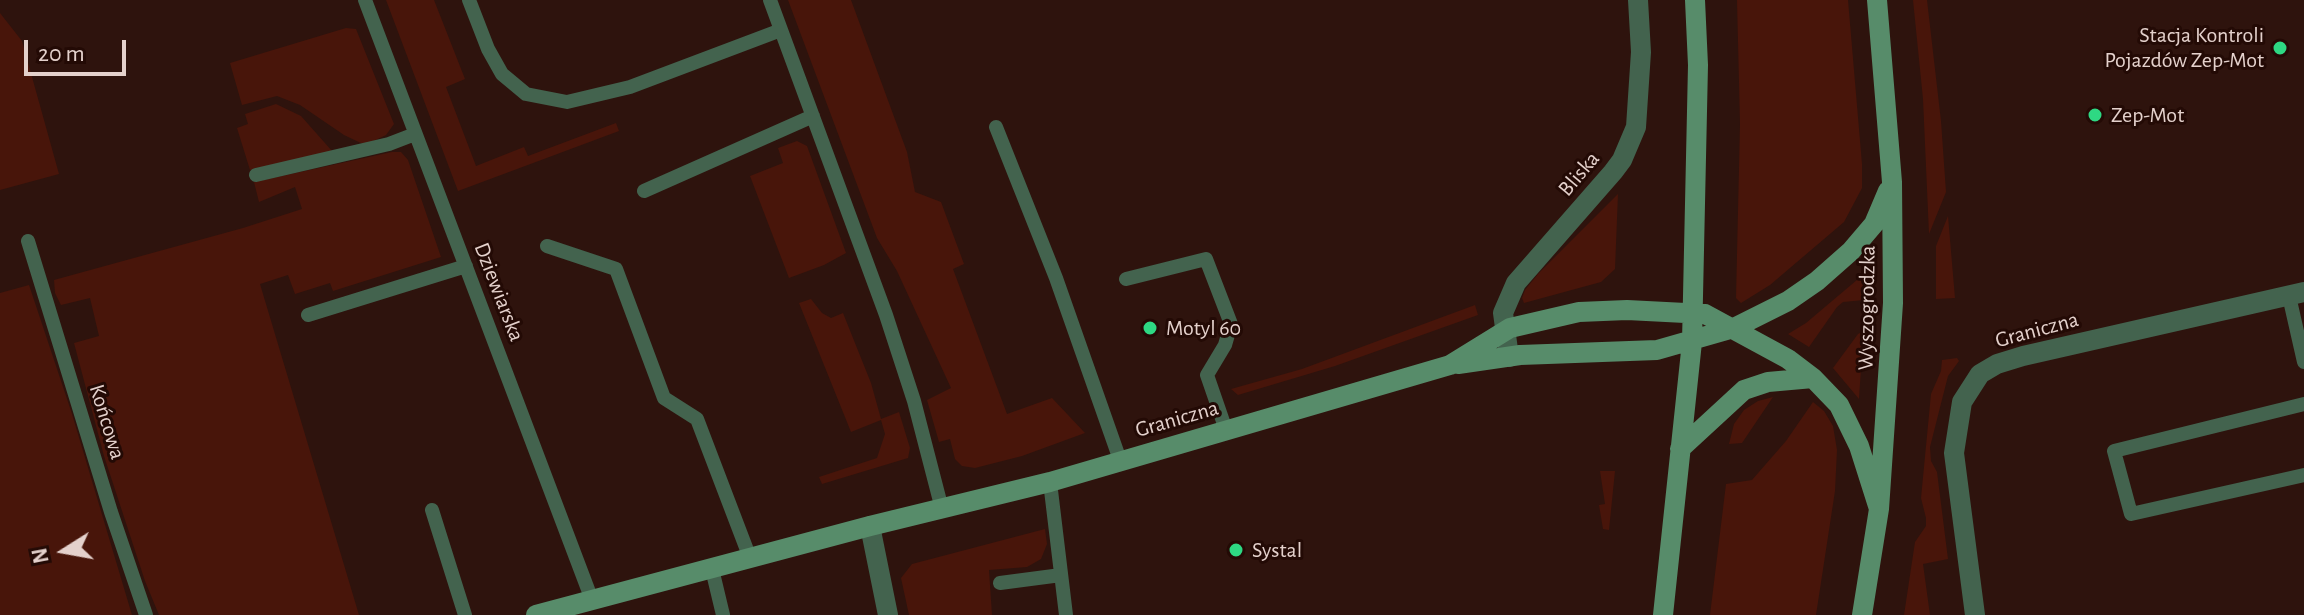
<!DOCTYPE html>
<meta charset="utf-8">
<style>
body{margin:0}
#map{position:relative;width:2304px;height:615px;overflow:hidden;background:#2e130d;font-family:"Alegreya Sans",sans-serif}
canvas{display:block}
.north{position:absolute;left:24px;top:511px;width:80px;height:80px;-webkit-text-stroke:6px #230a05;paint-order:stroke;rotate:259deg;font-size:22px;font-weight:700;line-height:32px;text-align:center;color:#e4d1cc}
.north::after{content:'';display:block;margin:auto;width:28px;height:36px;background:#e4d1cc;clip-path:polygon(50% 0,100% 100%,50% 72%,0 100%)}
.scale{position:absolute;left:24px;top:40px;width:102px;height:36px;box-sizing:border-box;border:4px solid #e4d1cc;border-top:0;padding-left:10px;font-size:24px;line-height:28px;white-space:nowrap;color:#e4d1cc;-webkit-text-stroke:6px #230a05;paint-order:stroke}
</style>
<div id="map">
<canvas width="2304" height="615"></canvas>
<div class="north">N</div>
<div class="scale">20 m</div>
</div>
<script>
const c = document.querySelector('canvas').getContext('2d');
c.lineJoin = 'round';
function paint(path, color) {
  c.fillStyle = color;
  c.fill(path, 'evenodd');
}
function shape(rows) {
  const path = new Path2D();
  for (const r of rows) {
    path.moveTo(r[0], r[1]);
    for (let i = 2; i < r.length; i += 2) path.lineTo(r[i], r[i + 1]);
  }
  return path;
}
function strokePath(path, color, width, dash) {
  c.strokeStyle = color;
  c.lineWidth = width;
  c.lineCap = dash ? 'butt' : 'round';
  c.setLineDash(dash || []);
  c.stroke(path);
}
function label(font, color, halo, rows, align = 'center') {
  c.font = font + ' "Alegreya Sans",sans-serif';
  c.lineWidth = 6;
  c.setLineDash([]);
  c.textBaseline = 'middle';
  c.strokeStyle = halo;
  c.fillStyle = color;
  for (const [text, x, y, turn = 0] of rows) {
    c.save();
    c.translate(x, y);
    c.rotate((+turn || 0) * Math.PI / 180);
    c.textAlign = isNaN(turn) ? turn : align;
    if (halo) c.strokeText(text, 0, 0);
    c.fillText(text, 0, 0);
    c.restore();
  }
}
const green = shape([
 [386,0,434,0,465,79,446,87,476,166,524,147,528,156,616,123,619,131,458,191],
 [788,0,851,0,907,152,915,192,941,202,964,264,953,269,1007,414,1052,398,1085,433,1022,456,975,468,962,466,955,459,950,439,939,442,927,400,951,388,897,271,877,238],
 [1737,0,1848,0,1862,164,1862,188,1844,222,1770,285,1741,303,1736,298,1740,124],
 [1913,0,1927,0,1941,121,1946,192,1929,234,1923,99],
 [0,13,22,41,59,174,0,190],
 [346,28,356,29,394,124,386,135,365,145,344,135,300,105,277,96,242,105,230,63],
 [276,104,301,116,332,151,250,170,237,128,248,124,245,114],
 [797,141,807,146,846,253,824,265,789,278,750,176,783,163,778,148],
 [392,152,401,152,408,160,441,257,333,291,330,283,295,294,288,275,260,284,359,615,159,615,145,581,104,456,74,343,99,336,90,298,61,305,55,293,54,280,243,228,302,209,295,187,259,202,254,182],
 [1618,194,1615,269,1601,282,1524,303,1522,298,1525,290,1538,274],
 [1948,216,1955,298,1936,299,1936,246],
 [1864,274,1864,300,1843,302,1837,307,1809,347,1788,334,1806,323],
 [29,285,72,414,132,615,0,615,0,293],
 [811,299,822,313,831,318,843,313,871,383,881,419,899,412,910,448,908,458,822,484,819,477,877,458,885,434,881,420,851,432,799,303],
 [1475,305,1478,315,1335,366,1238,395,1231,389,1302,369],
 [1862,332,1859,367,1861,368,1859,399,1833,368,1858,334],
 [1957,358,1959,361,1948,376,1930,447,1931,461,1937,472,1948,559,1923,564,1930,615,1904,615,1915,542,1926,526,1926,518,1921,498,1931,394,1941,371,1942,360],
 [1773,397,1742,443,1729,444,1734,424,1744,410,1758,401],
 [1813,402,1824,411,1833,426,1837,450,1835,491,1816,615,1710,615,1726,484,1752,480,1786,441],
 [1600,471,1615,471,1609,530,1603,529,1599,505,1605,504],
 [1045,529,1047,544,1041,559,1027,567,989,570,992,615,909,615,901,578,912,564]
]);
const lane = shape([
 [365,0,592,600],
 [469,0,488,49,502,74,526,94,567,102,630,87,781,30],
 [770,0,886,315,914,401,942,509],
 [996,127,1056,278,1120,460],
 [256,175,389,144,415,134],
 [644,191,813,116],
 [28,241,111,512,146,615],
 [547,246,616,269,664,398,697,419,750,558],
 [1126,279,1206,259,1231,324,1225,345,1207,375,1226,430],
 [2289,296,2304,362],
 [308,315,466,266],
 [2304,404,2114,451,2131,514,2304,475],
 [1050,482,1066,615],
 [432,510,465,615],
 [712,569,723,615],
 [1000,583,1061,575]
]);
const street = shape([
 [1509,357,1503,313,1516,283,1613,172,1622,160,1636,127,1641,52,1638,0],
 [870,526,888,615],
 [1975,615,1954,453,1962,402,1980,374,1997,364,2023,356,2304,292]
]);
const secondary = shape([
 [1458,364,1520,355,1657,350,1734,328,1788,301,1817,281,1851,251,1874,224,1888,191],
 [1680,449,1744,390,1768,382,1813,378],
 [536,615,870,526,1050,482,1450,365,1510,328,1579,312,1627,310,1705,314,1788,359,1813,378,1839,405,1859,446,1879,509],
 [1663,615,1692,342,1698,65,1695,0],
 [1862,615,1879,509,1893,303,1892,182,1877,0]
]);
const markers = [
 [2280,48,8,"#2ed883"],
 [2095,115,8,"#2ed883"],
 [1150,328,8,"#2ed883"],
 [1236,550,8,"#2ed883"]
];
const poiNames = [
 ["Stacja Kontroli",2264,35,"right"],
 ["Pojazdów Zep-Mot",2264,60,"right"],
 ["Zep-Mot",2111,115],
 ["Motyl 60",1166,328],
 ["Systal",1252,550]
];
const streetNames = [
 ["Bliska",1579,174,-50],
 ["Dziewiarska",499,292,69],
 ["Wyszogrodzka",1867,308,-89],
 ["Graniczna",2037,330,-15],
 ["Graniczna",1177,419,-16],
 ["Końcowa",107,422,73]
];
paint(green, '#48150a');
strokePath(lane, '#43634e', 14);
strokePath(street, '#43634e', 20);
strokePath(secondary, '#578c6a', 20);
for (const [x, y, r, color] of markers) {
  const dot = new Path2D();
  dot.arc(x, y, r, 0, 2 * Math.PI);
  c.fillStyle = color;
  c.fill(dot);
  strokePath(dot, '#230a05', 3);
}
label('22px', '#e4d1cc', '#230a05', poiNames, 'left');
label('22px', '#e4d1cc', '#230a05', streetNames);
</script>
